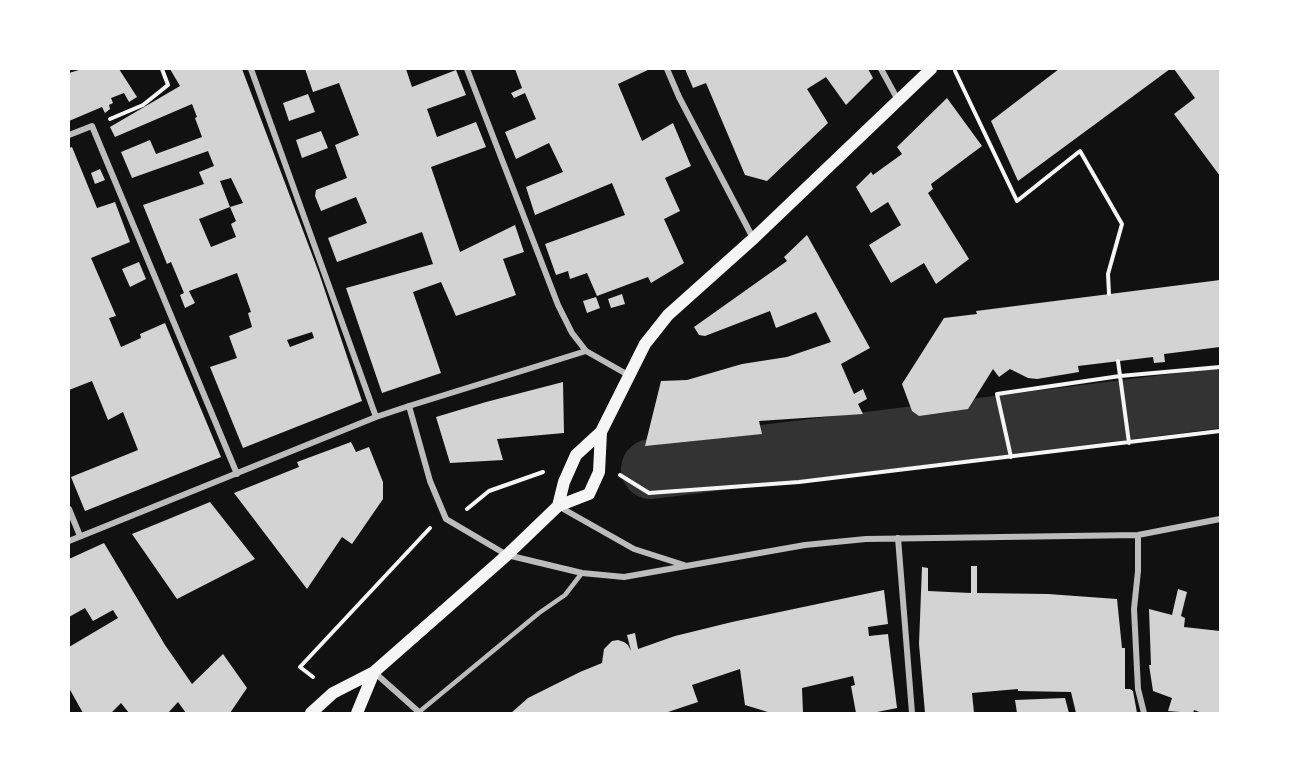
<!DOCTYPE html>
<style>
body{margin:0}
#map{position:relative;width:1289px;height:782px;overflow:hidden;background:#111;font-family:"PT Sans Narrow",sans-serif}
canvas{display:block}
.frame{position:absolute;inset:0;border:70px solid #fff;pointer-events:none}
</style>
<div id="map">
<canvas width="1289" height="782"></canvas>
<div class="frame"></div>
</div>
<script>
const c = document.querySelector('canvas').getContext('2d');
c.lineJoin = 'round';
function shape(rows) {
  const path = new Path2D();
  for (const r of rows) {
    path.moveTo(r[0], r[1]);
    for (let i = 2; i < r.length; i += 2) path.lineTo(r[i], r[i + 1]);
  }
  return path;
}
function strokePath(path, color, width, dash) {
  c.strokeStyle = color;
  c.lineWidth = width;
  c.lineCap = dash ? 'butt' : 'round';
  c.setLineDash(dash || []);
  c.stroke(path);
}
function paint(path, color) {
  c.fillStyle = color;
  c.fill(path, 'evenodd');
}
const river = shape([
 [651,469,1220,398]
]);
const building = shape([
 [82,69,86,70,89,69,119,69,137,97,129,102,124,93,111,98,113,103,109,105,110,109,105,113,102,107,69,121,69,73],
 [170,69,242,69,319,273,362,401,243,448,210,367,237,358,229,336,252,327,248,313,251,312,237,273,189,291,195,303,185,308,180,295,184,293,171,262,167,264,143,205,204,184,199,172,214,166,208,151,132,178,121,152,150,140,156,154,202,137,195,118,197,117,192,104,115,137,110,127,180,86],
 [231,178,243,203,230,207,236,221,231,224,236,237,211,247,199,219,230,207,220,181],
 [312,332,314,338,290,347,287,340],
 [305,69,406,69,412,87,456,70,466,95,427,109,437,137,476,122,486,147,431,167,460,252,515,225,524,252,503,259,516,295,456,316,441,282,413,292,441,373,382,393,346,288,433,264,422,232,337,262,328,238,367,223,356,197,321,211,315,196,316,190,347,178,335,145,359,135,339,83,313,92],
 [515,69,650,69,618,84,642,141,673,123,691,166,665,178,680,211,664,219,684,263,651,283,648,277,597,296,587,273,570,279,568,271,556,275,545,244,625,215,612,183,535,215,526,187,563,172,549,143,516,159,505,132,536,119,525,93,514,98,511,93,522,88],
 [685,69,868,69,873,78,846,105,826,77,807,89,828,123,767,181,745,175,706,83,693,88],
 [1059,69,1170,69,1018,181,991,121],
 [1174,69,1218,69,1220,71,1220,176,1174,114,1195,98],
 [308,94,315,112,289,121,283,103],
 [947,98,982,146,931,184,933,189,928,193,969,259,936,284,924,263,891,283,869,245,901,225,888,202,871,213,856,187,871,172,873,175,902,154,897,147],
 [321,131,328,148,302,158,296,140],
 [72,147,97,208,115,202,130,242,91,258,116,316,109,318,121,347,141,338,140,334,165,323,221,457,85,511,71,477,138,450,123,412,108,420,92,381,69,390,69,148],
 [100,169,105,180,95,184,91,173],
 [807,235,870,348,841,364,854,394,863,389,867,399,858,404,863,414,759,421,762,434,645,446,661,381,687,380,742,364,787,357,831,342,816,312,776,328,770,311,705,336,699,335,694,327,787,261,784,257],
 [139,262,146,279,130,287,122,269],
 [1220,280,1220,347,1164,354,1165,362,1154,363,1153,357,1078,366,1079,372,1037,379,1028,378,1010,369,999,377,993,369,968,409,919,416,912,411,902,384,944,318,977,314,976,311],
 [622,294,625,304,611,308,608,299],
 [596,297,600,308,587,313,583,301],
 [563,382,564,433,497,439,503,460,450,463,436,417,486,402],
 [351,442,356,452,369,447,383,482,383,499,352,544,342,537,307,589,234,493,299,467,297,462],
 [210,502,255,559,177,599,132,534],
 [104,543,165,645,192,684,223,654,247,688,230,713,186,713,178,702,168,713,129,713,121,703,111,713,83,713,69,688,69,647,118,618,113,610,93,621,85,608,69,617,69,559],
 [971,566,977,566,977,593,1048,594,1117,599,1122,648,1125,648,1125,689,1130,689,1133,691,1137,713,1076,713,1071,692,1018,691,1018,689,972,693,974,713,925,713,919,644,922,567,928,568,928,591,971,593],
 [1178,589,1187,592,1181,616,1185,618,1184,627,1220,631,1220,713,1202,713,1194,710,1193,713,1168,711,1172,698,1153,691,1149,665,1151,665,1149,609,1172,615],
 [884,590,888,624,868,627,869,636,888,634,897,708,872,713,856,713,851,686,855,685,853,676,802,688,803,713,771,713,745,705,740,669,692,685,698,702,665,713,511,713,528,698,580,672,602,663,604,649,612,641,618,640,624,642,628,645,631,651,627,635,635,633,638,649,675,636,732,622],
 [1065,698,1069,713,1017,713,1015,700]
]);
const path = shape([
 [955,71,1017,201,1080,151,1122,224,1108,274,1109,294],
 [110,119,143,105,168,85,162,69],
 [1118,361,1129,443],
 [1011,457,997,394,1120,376,1220,367],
 [620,475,649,493,799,482,1220,431],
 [467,509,489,491,543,472],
 [313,677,300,667,430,528]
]);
const service = shape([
 [419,712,539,613,565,595,582,573]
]);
const minor = shape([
 [251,69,376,417],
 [467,69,558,305,572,333,586,351],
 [667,69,679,97,753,238],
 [881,69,898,100],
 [69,135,92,126,237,474],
 [409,406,430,481,446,519,507,555,582,573,624,577,805,545,866,539,1138,535,1220,519],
 [558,506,634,549,684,565],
 [69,509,80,536],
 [1138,535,1138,571,1134,609,1138,689,1144,713],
 [898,538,912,713],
 [69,541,376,417,409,406,586,351,630,376],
 [374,672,420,713]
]);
const secondary = shape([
 [558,506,564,482,576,455,601,432,645,344,668,315,754,238,931,69],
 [311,713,333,693,374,672,507,555,558,506,589,494,599,472,601,432],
 [357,713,374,672]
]);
strokePath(river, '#333', 60);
paint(building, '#d3d3d3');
strokePath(path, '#f5f5f5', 4);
strokePath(service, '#bcbcbc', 4.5);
strokePath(minor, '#bcbcbc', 6);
strokePath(secondary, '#f5f5f5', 12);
</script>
